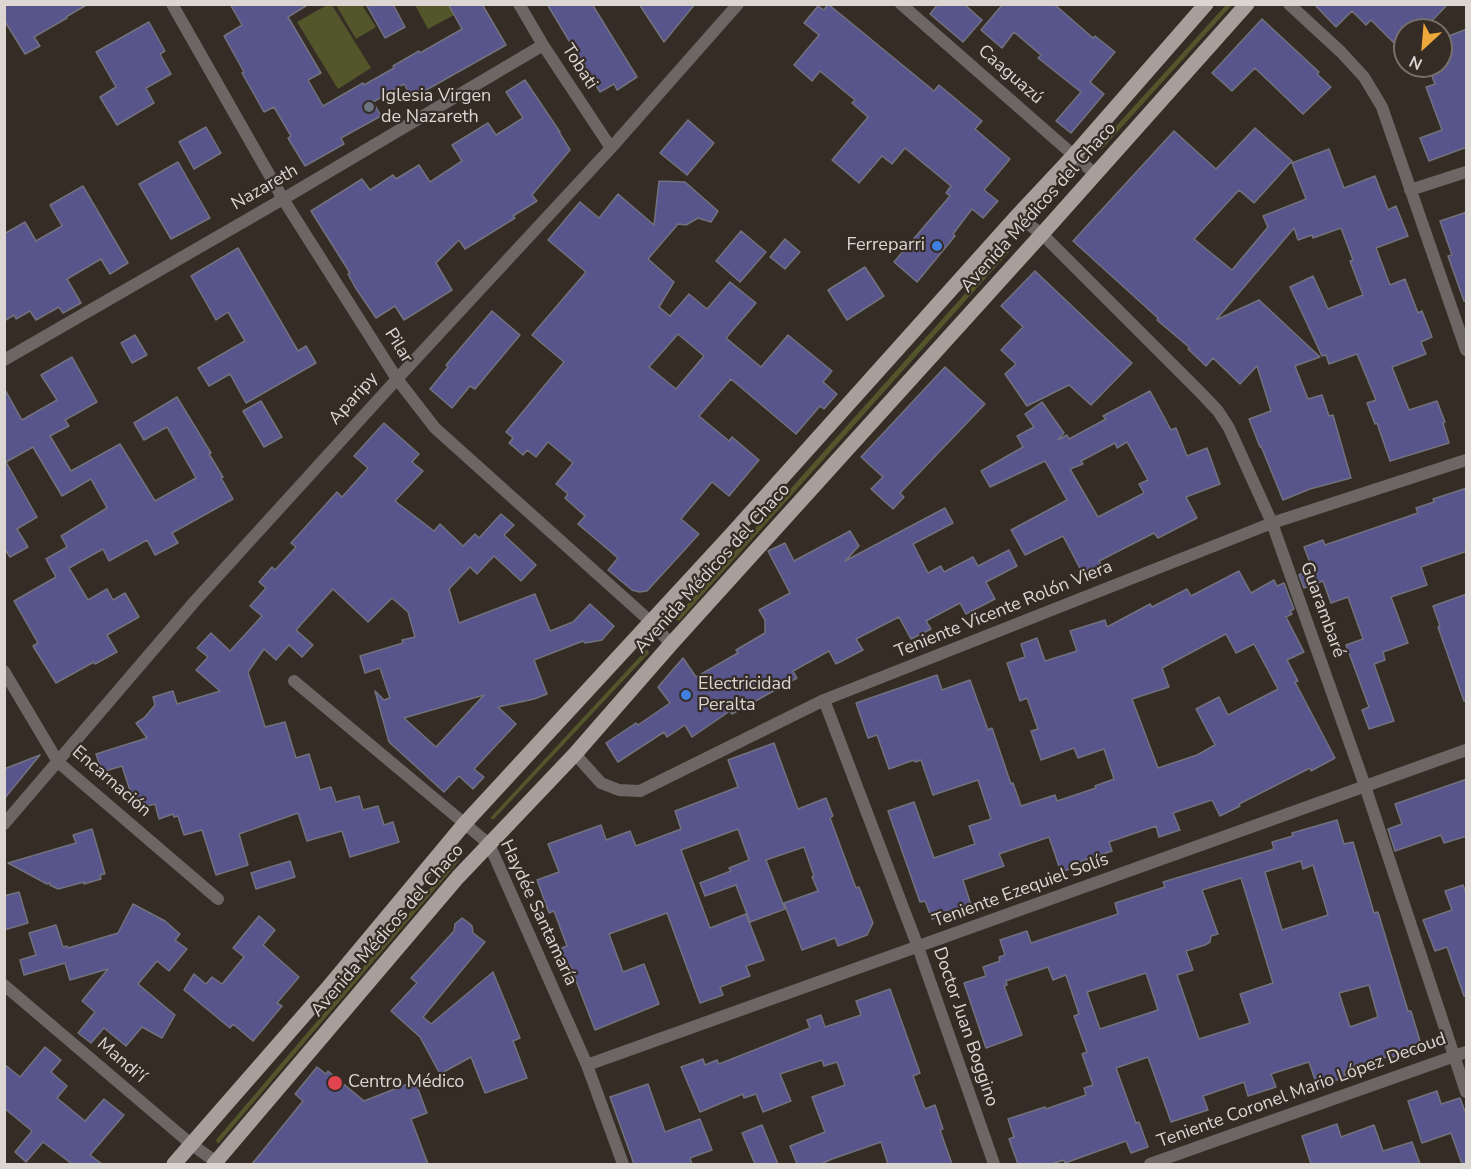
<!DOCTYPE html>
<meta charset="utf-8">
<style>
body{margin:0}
#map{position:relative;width:1471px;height:1169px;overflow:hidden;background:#342c25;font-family:"Nunito Sans",sans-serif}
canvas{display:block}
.frame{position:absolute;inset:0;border:6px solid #dcd6d2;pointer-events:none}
.north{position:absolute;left:1393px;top:18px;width:60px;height:60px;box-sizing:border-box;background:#342c25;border:2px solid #77706a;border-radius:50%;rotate:206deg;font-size:16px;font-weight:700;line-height:24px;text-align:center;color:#dcd6d2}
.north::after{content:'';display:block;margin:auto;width:21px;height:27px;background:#eda83c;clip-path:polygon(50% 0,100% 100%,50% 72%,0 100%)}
</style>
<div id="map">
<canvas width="1471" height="1169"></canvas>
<div class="frame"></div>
<div class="north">N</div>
</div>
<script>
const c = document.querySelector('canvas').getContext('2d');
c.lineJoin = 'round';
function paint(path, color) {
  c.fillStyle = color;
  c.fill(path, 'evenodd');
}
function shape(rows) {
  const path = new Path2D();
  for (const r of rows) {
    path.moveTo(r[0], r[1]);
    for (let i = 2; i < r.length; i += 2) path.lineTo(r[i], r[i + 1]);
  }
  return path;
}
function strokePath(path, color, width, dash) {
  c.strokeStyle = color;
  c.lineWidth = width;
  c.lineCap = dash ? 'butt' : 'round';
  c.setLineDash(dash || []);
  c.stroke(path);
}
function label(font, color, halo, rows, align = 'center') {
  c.font = font + ' "Nunito Sans",sans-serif';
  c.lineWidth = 4.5;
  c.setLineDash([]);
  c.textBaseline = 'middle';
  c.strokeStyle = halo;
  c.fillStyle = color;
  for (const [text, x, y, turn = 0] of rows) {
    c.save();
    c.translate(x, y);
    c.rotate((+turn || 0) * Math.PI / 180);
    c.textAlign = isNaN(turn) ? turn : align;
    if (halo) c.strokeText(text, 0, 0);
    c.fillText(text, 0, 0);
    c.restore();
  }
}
const green = shape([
 [327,5,332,5,371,68,338,89,297,22],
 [336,5,362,5,376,27,356,39],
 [415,5,450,5,456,14,428,29],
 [1226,5,1232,5,1102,149,1100,148,1099,145],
 [1005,249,1008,249,1009,252,679,621,676,620,675,618],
 [646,650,648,650,649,653,494,819,491,819,491,817],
 [456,858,458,858,459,861,219,1143,217,1143,216,1140]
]);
const building = shape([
 [4,4,88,4,66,17,67,18,34,37,40,46,25,54,4,20,4,4],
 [230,4,309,4,288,17,321,73,308,80,323,106,363,83,364,85,394,68,393,66,419,51,420,53,462,29,448,4,482,4,506,45,412,98,404,84,373,102,381,116,341,138,344,144,305,166,288,138,291,136,274,107,264,112,242,73,244,72,224,36,242,25,230,4],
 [366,4,393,4,405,27,385,38,366,4],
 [547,4,592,4,637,77,617,90,614,84,600,92,547,4],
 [639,4,695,4,664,42,639,4],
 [828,4,934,91,939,85,982,121,975,129,1010,159,984,190,998,201,983,218,972,209,953,234,955,236,917,282,894,262,950,196,946,193,951,186,905,148,892,164,882,156,859,183,832,160,868,117,852,103,855,100,820,71,812,81,794,65,819,35,804,23,818,6,824,10,828,4],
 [938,4,964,4,982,20,963,42,930,14,938,4],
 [1003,4,1054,4,1093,38,1095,36,1115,52,1090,82,1104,94,1071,133,1056,121,1081,92,1038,58,1041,55,1014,32,1002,48,981,30,1003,4],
 [1314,4,1448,4,1423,30,1405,30,1405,54,1371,20,1366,25,1352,11,1336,27,1314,4],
 [1262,19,1319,72,1317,74,1331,87,1303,114,1255,68,1232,91,1212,73,1262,19],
 [149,22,165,51,160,54,171,74,146,88,154,103,117,125,100,97,116,87,96,52,149,22],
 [1467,29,1467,147,1429,161,1420,138,1442,130,1426,87,1435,84,1428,66,1441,66,1441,39,1467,29],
 [525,80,560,132,559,132,570,150,532,195,537,201,513,216,515,218,465,249,459,240,436,263,452,290,404,320,395,306,376,318,355,287,348,274,350,273,311,211,362,179,370,190,393,175,396,179,419,165,430,182,462,161,452,145,488,123,496,135,523,118,506,92,525,80],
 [688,120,714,143,687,175,660,153,688,120],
 [206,127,221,153,194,169,179,142,206,127],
 [1255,128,1292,161,1254,203,1239,190,1194,239,1232,270,1268,227,1263,216,1306,199,1292,163,1329,149,1344,188,1375,176,1388,210,1396,206,1408,236,1376,248,1390,285,1405,279,1418,313,1422,311,1432,337,1421,342,1426,354,1392,367,1409,410,1437,401,1445,422,1443,423,1449,443,1390,461,1377,423,1375,424,1367,403,1376,400,1357,354,1329,364,1326,355,1322,356,1290,287,1313,276,1328,309,1363,295,1350,261,1353,260,1341,228,1313,238,1312,235,1298,240,1294,228,1216,320,1259,300,1320,357,1295,366,1308,399,1322,395,1329,416,1333,415,1351,478,1310,489,1283,500,1261,446,1260,447,1249,419,1271,411,1257,366,1240,384,1213,358,1206,366,1188,349,1190,348,1157,320,1158,318,1073,241,1174,131,1216,169,1255,128],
 [178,162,210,218,171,239,139,184,178,162],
 [659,181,685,182,718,211,711,222,698,218,686,225,678,224,648,259,674,282,659,307,670,316,689,294,707,309,730,282,756,303,726,338,761,367,788,335,832,371,823,382,837,394,824,409,820,406,796,434,731,379,699,416,729,441,732,437,759,460,729,496,712,482,681,519,699,534,647,591,639,592,632,590,608,570,618,558,578,524,585,516,565,498,568,494,556,484,573,463,548,442,536,457,527,450,523,455,509,443,513,438,506,432,564,362,532,335,586,272,548,240,580,202,599,218,618,194,654,225,659,181],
 [678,334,704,356,676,389,649,367,678,334],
 [83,186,128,263,110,274,101,259,67,279,81,303,63,313,59,307,36,320,30,311,16,319,14,315,4,321,4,234,25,222,36,241,62,226,50,205,83,186],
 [1467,212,1467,301,1464,301,1448,256,1452,255,1440,221,1467,212],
 [741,231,766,252,740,282,716,261,741,231],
 [785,239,800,252,785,269,770,257,785,239],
 [238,248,298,351,306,346,316,363,246,403,230,374,209,386,198,368,245,341,228,312,216,320,191,276,238,248],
 [865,267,884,296,847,320,828,290,865,267],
 [1035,271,1132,363,1091,405,1069,385,1027,406,1005,374,1016,364,1001,350,1023,327,1001,306,1035,271],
 [492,311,520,335,475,389,470,386,452,408,430,389,448,367,446,365,492,311],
 [135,335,147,355,132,363,121,343,135,335],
 [72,357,97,402,65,420,69,426,50,436,71,471,120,444,155,501,196,478,167,427,144,440,134,423,177,397,211,453,209,454,223,477,221,478,233,499,172,533,178,543,155,555,147,540,109,561,103,549,69,568,88,600,107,589,113,600,125,593,139,617,107,635,117,652,95,664,94,662,56,683,33,646,38,643,14,601,56,577,46,559,67,547,61,536,107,508,91,479,62,496,33,447,6,462,37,517,17,529,28,547,10,557,4,548,4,388,22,420,57,400,41,375,72,357],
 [945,367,985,404,900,493,904,497,893,509,871,489,883,477,861,457,945,367],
 [1150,391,1171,430,1176,428,1187,456,1207,448,1220,484,1186,497,1197,518,1158,538,1154,533,1099,561,1101,565,1083,574,1063,536,1025,555,1011,530,1067,500,1045,461,990,487,981,471,1023,447,1017,436,1034,427,1025,414,1042,402,1064,433,1058,440,1067,435,1069,439,1106,419,1103,416,1150,391],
 [1127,442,1148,480,1139,484,1144,493,1098,517,1070,469,1083,464,1081,461,1115,443,1117,448,1127,442],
 [261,401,282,437,264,447,243,411,261,401],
 [384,423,419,454,412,462,423,471,395,501,434,531,440,524,463,546,475,534,479,538,501,514,514,525,504,535,536,565,521,581,494,556,477,574,470,567,449,589,459,623,535,594,550,631,573,622,590,604,614,626,602,640,585,643,583,641,534,660,547,694,534,699,498,707,516,724,474,769,484,777,473,789,459,776,444,792,389,742,375,691,384,700,390,698,380,668,365,673,360,656,403,643,402,640,415,637,408,612,392,598,368,622,333,589,296,630,313,645,302,657,289,645,276,660,264,649,248,672,265,727,285,722,296,758,309,754,320,790,331,787,336,802,359,796,363,810,378,806,384,825,393,822,399,842,350,857,342,831,307,841,298,813,239,834,248,865,216,875,202,830,184,835,178,816,174,817,173,814,159,819,155,804,136,809,122,766,102,772,96,754,147,738,136,723,144,718,155,705,153,697,173,691,177,704,220,691,196,670,208,657,197,648,211,633,230,651,262,616,250,606,266,588,259,582,272,567,275,570,296,547,291,543,337,492,342,497,368,468,354,456,384,423],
 [484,695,436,747,404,718,484,695],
 [1467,488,1467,551,1421,567,1427,585,1391,597,1408,643,1383,652,1385,660,1374,664,1394,721,1369,729,1362,710,1369,707,1346,645,1363,639,1348,597,1331,603,1323,581,1304,588,1299,575,1312,568,1304,547,1323,540,1325,545,1418,513,1416,508,1434,502,1433,499,1467,488],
 [945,508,953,523,913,544,928,573,941,566,944,572,973,557,978,566,1009,550,1017,566,986,582,995,599,966,614,960,603,926,621,931,629,911,639,899,617,856,639,863,650,836,664,829,651,793,671,797,678,732,714,730,711,692,737,685,725,667,737,664,732,618,762,606,743,636,723,638,725,670,703,658,687,683,658,696,677,738,653,736,650,765,633,765,620,759,610,790,593,768,551,785,543,794,561,850,531,859,546,845,561,945,508],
 [1239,571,1251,593,1274,580,1277,586,1284,583,1294,609,1290,611,1292,614,1286,617,1304,652,1287,660,1298,681,1295,682,1335,758,1311,771,1310,768,1239,804,1240,806,1220,816,1212,800,1173,813,1180,830,1159,837,1156,826,1109,842,1112,851,1079,862,1080,865,1061,872,1049,837,999,854,1004,866,963,880,971,905,932,919,925,901,920,902,888,811,914,802,934,858,975,844,969,826,991,819,978,780,933,795,921,760,915,762,914,760,889,769,877,735,868,738,856,703,937,675,942,690,970,680,988,730,992,728,1011,784,1013,783,1021,806,1055,795,1057,801,1096,788,1095,786,1114,779,1104,749,1078,758,1074,748,1041,760,1031,731,1038,729,1027,698,1020,701,1007,663,1025,657,1021,644,1037,638,1045,661,1077,651,1070,631,1105,620,1107,627,1150,604,1152,607,1187,589,1191,596,1239,571],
 [1226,634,1236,653,1254,644,1278,689,1228,715,1219,697,1196,709,1215,745,1197,755,1158,768,1132,699,1169,687,1162,668,1226,634],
 [1467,594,1467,700,1464,701,1438,627,1440,626,1433,606,1467,594],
 [774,743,798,809,826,798,833,816,830,818,856,888,859,887,873,923,867,935,838,946,835,938,802,950,784,903,818,891,812,877,814,876,804,847,766,860,785,909,750,922,736,885,705,896,700,883,731,871,729,868,749,860,738,829,681,850,710,928,746,914,764,960,746,966,750,976,720,987,723,995,700,1003,667,913,609,934,623,972,644,964,659,1004,595,1030,570,965,562,968,556,950,567,946,554,911,549,913,537,880,559,872,548,844,601,825,606,840,630,831,636,846,681,829,675,811,738,787,728,760,774,743],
 [40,755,4,799,4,769,40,755],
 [1467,779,1467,836,1444,843,1441,835,1395,851,1388,829,1402,824,1395,804,1467,779],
 [1337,820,1344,844,1353,842,1374,913,1378,912,1408,1011,1411,1011,1422,1048,1389,1058,1389,1056,1344,1071,1346,1077,1317,1086,1309,1062,1271,1074,1276,1087,1248,1096,1244,1082,1203,1096,1208,1110,1171,1122,1148,1057,1116,1068,1136,1123,1139,1122,1148,1147,1131,1153,1126,1141,1065,1163,1064,1160,1051,1164,1018,1164,1009,1139,1014,1137,1008,1119,1045,1107,1046,1109,1086,1095,1084,1088,1093,1085,1082,1054,1087,1052,1074,1016,1079,1014,1066,975,1053,980,1048,967,1006,981,1007,985,1004,986,1022,1035,986,1048,964,983,986,976,983,967,1000,961,999,957,1005,955,1000,940,1027,931,1031,943,1118,914,1115,903,1165,887,1163,882,1274,849,1272,842,1293,836,1292,833,1337,820],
 [1301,861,1303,869,1313,865,1328,915,1282,930,1265,872,1301,861],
 [1241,878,1273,983,1240,994,1250,1023,1199,1039,1177,975,1193,970,1186,951,1205,945,1210,942,1211,936,1218,934,1202,890,1241,878],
 [1146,973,1158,1010,1100,1029,1087,992,1146,973],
 [1369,985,1378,1017,1350,1027,1339,993,1369,985],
 [92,829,105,874,100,875,101,879,84,884,84,882,58,889,50,885,50,883,47,884,8,863,76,843,73,835,92,829],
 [290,861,295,877,256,889,251,873,290,861],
 [1463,885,1467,896,1467,996,1464,996,1447,947,1435,951,1423,920,1452,910,1445,891,1463,885],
 [19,892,28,923,4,930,4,896,19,892],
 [133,904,165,921,180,934,175,940,187,949,169,971,157,961,138,984,175,1015,162,1038,142,1027,126,1046,104,1028,91,1043,78,1033,95,1012,82,1001,108,969,70,980,65,963,24,975,20,960,36,955,29,933,56,925,63,947,67,946,68,948,118,933,133,904],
 [259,916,275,930,263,945,299,977,277,1003,282,1006,253,1041,233,1024,230,1028,184,990,194,974,206,984,212,977,222,984,244,957,233,948,259,916],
 [462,918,469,923,472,926,473,933,485,942,423,1017,431,1024,493,972,520,1038,513,1041,527,1078,485,1093,471,1057,440,1074,420,1037,391,1011,417,983,411,978,454,931,455,924,462,918],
 [890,989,920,1073,913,1076,925,1109,935,1105,943,1129,940,1130,952,1164,888,1164,881,1142,832,1159,821,1164,797,1164,790,1146,825,1132,812,1097,845,1085,837,1062,824,1066,822,1060,780,1074,791,1101,763,1112,756,1094,744,1098,743,1094,700,1112,681,1067,703,1059,705,1065,717,1060,719,1064,810,1028,807,1020,821,1015,825,1027,861,1015,856,1001,890,989],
 [45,1047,61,1060,51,1072,67,1086,57,1098,85,1121,104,1099,124,1115,90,1155,102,1164,72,1164,43,1142,26,1162,15,1152,32,1131,4,1108,4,1064,20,1077,45,1047],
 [317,1067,326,1074,328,1071,364,1101,415,1081,427,1113,411,1119,428,1164,252,1164,303,1101,295,1094,317,1067],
 [648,1084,665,1132,700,1119,712,1150,690,1158,692,1164,634,1164,610,1097,648,1084],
 [1437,1091,1441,1104,1460,1098,1467,1117,1467,1164,1462,1164,1451,1133,1422,1143,1408,1101,1437,1091],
 [1337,1124,1341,1137,1374,1125,1383,1151,1412,1142,1420,1164,1311,1164,1302,1136,1337,1124],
 [762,1125,778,1164,755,1164,742,1133,762,1125]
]);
const minor = shape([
 [519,4,543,45,611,148],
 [1289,4,1341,52,1364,77,1382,107,1466,350],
 [1410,190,1466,172],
 [1017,216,1042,234,1200,392,1218,411,1229,428,1272,523,1365,786,1466,1092],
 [4,360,283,199,543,45],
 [4,671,58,762,218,899],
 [294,681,489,844,587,1065,623,1164],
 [824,700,918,947,994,1164],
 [575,754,601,783,619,790,640,791,824,700,1272,523,1466,460],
 [4,824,195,601,397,379,611,148,738,4],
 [4,985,191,1144,219,1164],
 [587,1065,1466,750],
 [1150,1164,1466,1052]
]);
const tertiary = shape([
 [172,4,283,199,397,379,435,428,651,622,671,644],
 [901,4,1095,174]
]);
const primary = shape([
 [174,1164,326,990,465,823,729,537,1017,216,1074,155,1206,4],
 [214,1164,458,877,575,754,671,644,1042,234,1247,4]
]);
const markers = [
 [369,107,6,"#6b7280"],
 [937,246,6,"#3f7fe0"],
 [686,695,6,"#3f7fe0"],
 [335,1083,8,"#e0444e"]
];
const streetNames = [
 ["Tobati",579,67,57],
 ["Caaguazú",1010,75,41],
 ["Nazareth",265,188,-30],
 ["Avenida Médicos del Chaco",1039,208,-48],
 ["Pilar",398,346,58],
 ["Aparipy",354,399,-48],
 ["Avenida Médicos del Chaco",713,569,-48],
 ["Teniente Vicente Rolón Viera",1004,610,-22],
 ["Guarambaré",1322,610,70],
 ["Encarnación",111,782,41],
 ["Teniente Ezequiel Solís",1021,891,-20],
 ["Haydée Santamaría",538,913,65],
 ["Avenida Médicos del Chaco",388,931,-49],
 ["Doctor Juan Boggino",965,1027,71],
 ["Mandi'í",121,1061,41],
 ["Teniente Coronel Mario López Decoud",1302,1091,-20]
];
const poiNames = [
 ["Iglesia Virgen",381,97],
 ["de Nazareth",381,118],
 ["Ferreparri",925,246,"right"],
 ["Electricidad",698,685],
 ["Peralta",698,706],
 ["Centro Médico",348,1083]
];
paint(green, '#52562a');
paint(building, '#58558d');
strokePath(building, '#72727d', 1.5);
strokePath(minor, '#6c6764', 12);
strokePath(tertiary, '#6c6764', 12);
strokePath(primary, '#a99f9a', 15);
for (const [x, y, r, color] of markers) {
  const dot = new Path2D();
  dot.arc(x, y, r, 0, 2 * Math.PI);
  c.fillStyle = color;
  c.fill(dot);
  strokePath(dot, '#342c25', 2);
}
label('18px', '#dcd6d2', '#342c25', streetNames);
label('18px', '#dcd6d2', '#342c25', poiNames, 'left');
</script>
